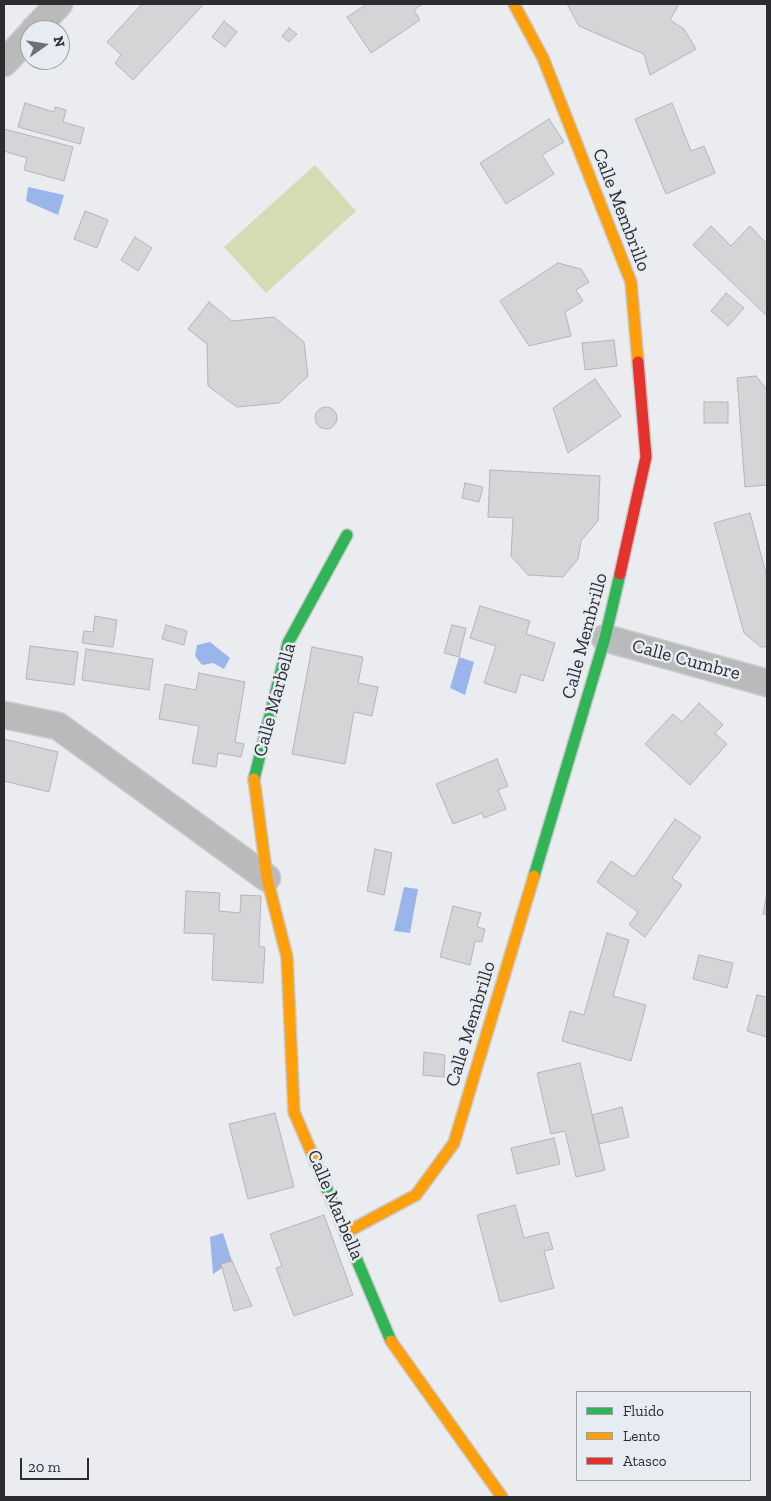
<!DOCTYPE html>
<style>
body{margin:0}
#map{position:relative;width:771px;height:1501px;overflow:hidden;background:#eaecef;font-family:"Zilla Slab",serif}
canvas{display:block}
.frame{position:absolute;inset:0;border:5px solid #2c2d30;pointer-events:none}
.legend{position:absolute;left:576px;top:1391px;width:175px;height:90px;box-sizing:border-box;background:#e7ebf2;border:1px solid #9c9fa4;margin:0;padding:6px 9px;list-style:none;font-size:15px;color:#2c2d30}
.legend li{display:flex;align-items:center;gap:10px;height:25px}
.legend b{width:25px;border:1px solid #9c9fa4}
.north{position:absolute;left:20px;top:20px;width:50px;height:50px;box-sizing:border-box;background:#e7ebf2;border:1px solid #9c9fa4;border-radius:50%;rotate:77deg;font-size:14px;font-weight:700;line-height:20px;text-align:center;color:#2c2d30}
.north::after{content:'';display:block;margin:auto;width:18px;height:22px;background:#6e7073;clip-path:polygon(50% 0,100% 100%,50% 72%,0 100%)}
.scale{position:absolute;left:20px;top:1458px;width:69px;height:22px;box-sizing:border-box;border:2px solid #2c2d30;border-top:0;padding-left:6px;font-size:15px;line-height:18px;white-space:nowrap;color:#2c2d30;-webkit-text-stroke:4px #e7ebf2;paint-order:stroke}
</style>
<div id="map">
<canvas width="771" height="1501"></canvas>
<div class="frame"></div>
<ul class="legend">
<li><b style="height:6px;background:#30b455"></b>Fluido</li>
<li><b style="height:6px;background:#ff9f0a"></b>Lento</li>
<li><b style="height:6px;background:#e5322d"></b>Atasco</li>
</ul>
<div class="north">N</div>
<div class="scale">20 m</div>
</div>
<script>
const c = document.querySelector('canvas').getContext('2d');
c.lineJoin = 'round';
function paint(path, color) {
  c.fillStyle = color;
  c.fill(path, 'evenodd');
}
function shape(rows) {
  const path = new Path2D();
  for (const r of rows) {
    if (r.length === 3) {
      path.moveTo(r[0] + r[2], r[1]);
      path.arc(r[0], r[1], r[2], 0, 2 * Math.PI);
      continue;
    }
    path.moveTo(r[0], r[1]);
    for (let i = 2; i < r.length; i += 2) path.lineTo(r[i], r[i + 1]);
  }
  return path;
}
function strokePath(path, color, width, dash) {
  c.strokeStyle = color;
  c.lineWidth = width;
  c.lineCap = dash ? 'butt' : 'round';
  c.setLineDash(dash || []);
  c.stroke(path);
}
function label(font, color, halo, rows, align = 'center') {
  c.font = font + ' "Zilla Slab",serif';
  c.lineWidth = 5;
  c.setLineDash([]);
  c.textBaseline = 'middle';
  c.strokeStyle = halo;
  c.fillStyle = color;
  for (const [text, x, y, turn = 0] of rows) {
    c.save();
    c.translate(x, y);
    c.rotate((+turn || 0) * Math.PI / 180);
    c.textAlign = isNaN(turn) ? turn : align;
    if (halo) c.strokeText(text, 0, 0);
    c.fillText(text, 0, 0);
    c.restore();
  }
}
const green = shape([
 [315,165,356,211,266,293,224,247]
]);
const water = shape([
 [28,187,64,195,58,215,26,201],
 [210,642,230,658,224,669,213,663,202,665,195,656,197,645],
 [459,657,474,662,465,695,450,688],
 [404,887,418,889,410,933,394,931],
 [223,1233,232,1261,213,1274,210,1237]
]);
const building = shape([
 [142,4,204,4,133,80,115,63,121,55,107,42,142,4],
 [367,4,423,4,414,10,420,20,371,53,347,17,367,4],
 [567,4,675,4,678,6,670,20,684,29,696,49,650,75,644,54,579,26,567,4],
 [224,21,237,32,225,47,212,37,224,21],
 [289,28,297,34,289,42,282,36,289,28],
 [25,103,54,112,55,107,66,110,63,122,84,128,80,144,18,127,25,103],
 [672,103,691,151,704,146,715,173,666,194,635,119,672,103],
 [549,119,564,142,542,155,554,174,506,204,480,163,549,119],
 [4,129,73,147,64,181,24,170,27,158,4,151,4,129],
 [85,211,108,220,97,248,74,239,85,211],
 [711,226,731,246,750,226,767,244,767,316,693,245,711,226],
 [135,237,152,248,138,271,121,260,135,237],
 [558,263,581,269,589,282,576,290,583,301,565,312,571,336,529,346,500,301,558,263],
 [726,293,744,308,728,326,711,311,726,293],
 [209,302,232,321,274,317,304,342,308,376,279,403,237,407,208,386,207,344,188,329,209,302],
 [614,340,617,366,585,370,582,343,614,340],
 [756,376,767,390,767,485,745,487,737,378,756,376],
 [595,379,621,416,568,453,553,408,595,379],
 [704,402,728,402,728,423,704,423,704,402],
 [326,418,11],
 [490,470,600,476,598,521,581,541,578,559,563,577,528,575,511,556,513,518,488,517,490,470],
 [465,483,483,487,479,502,462,498,465,483],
 [750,513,767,577,767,647,761,647,744,633,714,523,750,513],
 [480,606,530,621,526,634,555,643,543,681,521,674,516,693,484,683,496,646,470,638,480,606],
 [95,616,117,620,113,647,82,643,84,631,93,632,95,616],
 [166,625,187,631,184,645,162,639,166,625],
 [452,625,466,628,459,657,444,653,452,625],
 [30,646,78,652,74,685,26,679,30,646],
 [312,647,363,657,358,683,378,687,372,716,354,712,345,764,292,754,312,647],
 [86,649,153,659,149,690,82,680,86,649],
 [199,673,245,682,235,742,244,744,241,757,218,753,216,767,192,763,199,726,159,719,165,684,196,690,199,673],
 [699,703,723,725,715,733,727,744,690,785,645,744,673,714,682,722,699,703],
 [4,739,58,752,49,792,4,781,4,739],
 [497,759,508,786,498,790,506,809,484,818,482,813,453,824,436,784,497,759],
 [675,819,701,837,672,878,682,885,645,937,629,925,638,912,597,882,611,861,634,877,675,819],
 [375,849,392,853,384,895,367,891,375,849],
 [186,891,220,893,219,911,240,913,241,895,261,896,259,946,265,948,263,983,212,980,214,934,184,933,186,891],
 [767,893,767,915,763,914,767,893],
 [453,906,481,913,477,927,485,929,482,942,475,941,470,965,440,957,453,906],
 [607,933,629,940,613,996,646,1005,631,1061,562,1041,570,1011,584,1015,607,933],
 [699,955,733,963,727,988,693,979,699,955],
 [757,995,767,997,767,1037,747,1031,757,995],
 [424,1052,445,1055,444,1077,423,1075,424,1052],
 [580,1063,605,1170,576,1177,565,1131,551,1134,537,1073,580,1063],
 [622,1107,629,1137,599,1144,592,1115,622,1107],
 [275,1113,294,1187,248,1199,229,1124,275,1113],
 [554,1138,560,1164,517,1174,511,1148,554,1138],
 [515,1205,524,1238,548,1232,553,1249,544,1251,554,1288,500,1302,477,1215,515,1205],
 [324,1215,353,1295,294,1316,276,1268,282,1266,270,1234,324,1215],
 [232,1261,252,1306,234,1311,221,1264,232,1261]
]);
const street = shape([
 [34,30,59,4],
 [4,63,30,35],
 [605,638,767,683],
 [4,715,58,726,267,878]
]);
const fast = shape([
 [254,779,288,643,347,535],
 [534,876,605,638,620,574],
 [313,1156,391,1341]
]);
const slow = shape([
 [514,4,543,58,631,282,638,362],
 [254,779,267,878,287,957,294,1112,313,1156],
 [347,1232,416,1195,454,1143,534,876],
 [391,1341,502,1497]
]);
const jam = shape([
 [620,574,646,457,638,362]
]);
const streetNames = [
 ["Calle Membrillo",621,210,69],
 ["Calle Membrillo",585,636,-75],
 ["Calle Cumbre",686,660,15],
 ["Calle Marbella",275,700,-75],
 ["Calle Membrillo",471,1024,-73],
 ["Calle Marbella",335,1205,67]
];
paint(green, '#d6dbb4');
paint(water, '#9ab5ea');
paint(building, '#d5d4d6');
strokePath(building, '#b5b4b6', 1);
strokePath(street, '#c9cacc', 29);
strokePath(fast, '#c9cacc', 14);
strokePath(slow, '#c9cacc', 14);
strokePath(jam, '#c9cacc', 14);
strokePath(street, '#bababb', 26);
strokePath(fast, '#30b455', 11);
strokePath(slow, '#ff9f0a', 11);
strokePath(jam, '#e5322d', 11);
label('19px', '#2c2d30', '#e7ebf2', streetNames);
</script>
